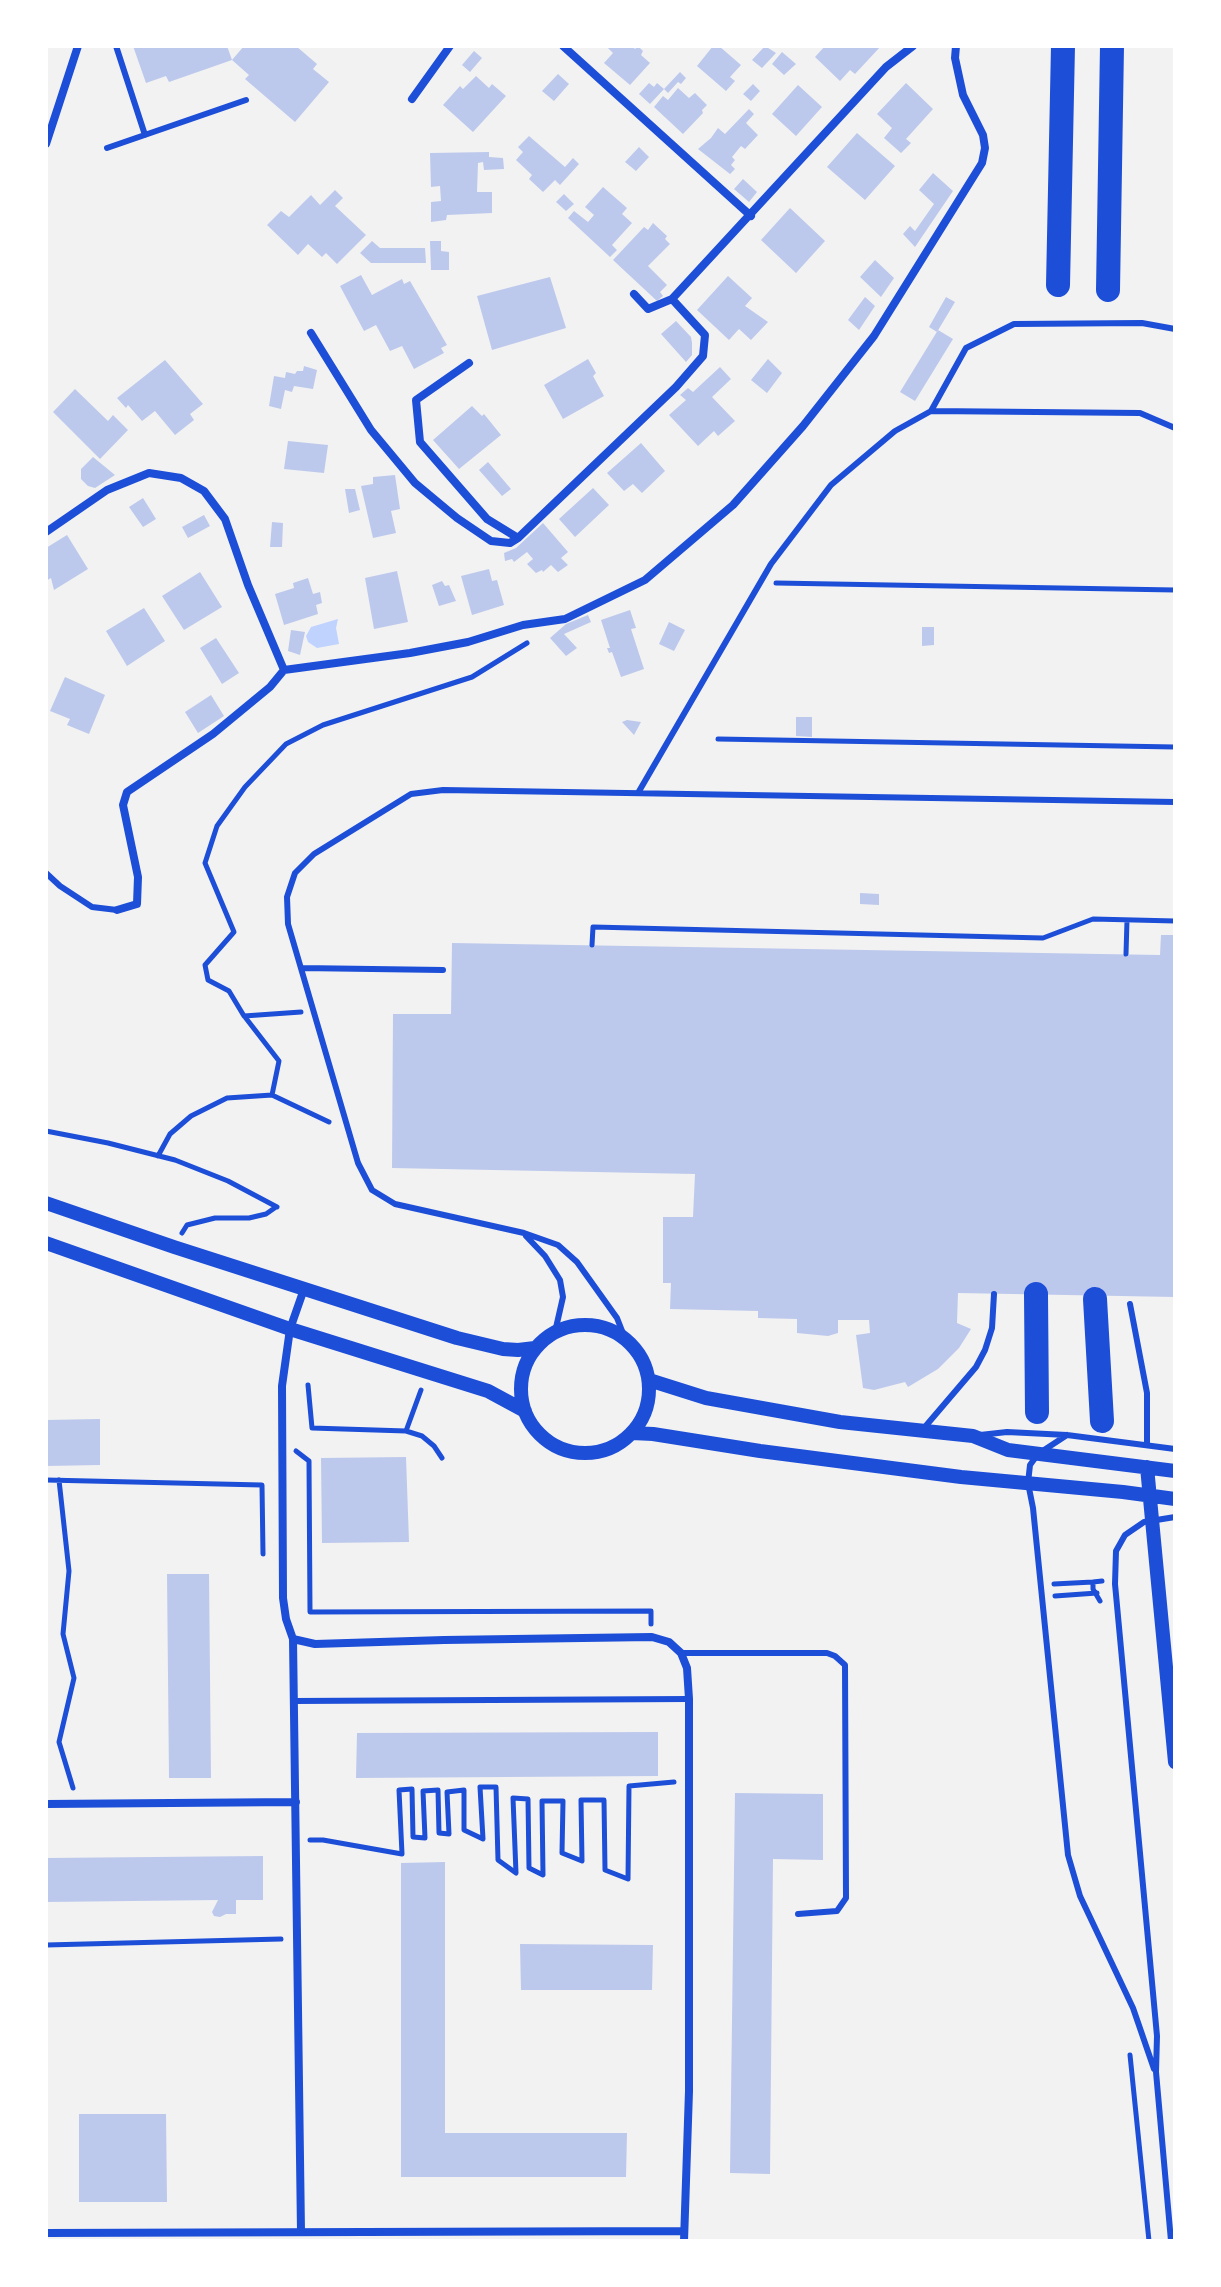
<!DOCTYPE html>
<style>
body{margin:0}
#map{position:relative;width:1221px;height:2287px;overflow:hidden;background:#f2f2f2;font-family:"Roboto Condensed",sans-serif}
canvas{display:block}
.frame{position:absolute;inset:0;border:48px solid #fff;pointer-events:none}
</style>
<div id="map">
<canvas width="1221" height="2287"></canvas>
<div class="frame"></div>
</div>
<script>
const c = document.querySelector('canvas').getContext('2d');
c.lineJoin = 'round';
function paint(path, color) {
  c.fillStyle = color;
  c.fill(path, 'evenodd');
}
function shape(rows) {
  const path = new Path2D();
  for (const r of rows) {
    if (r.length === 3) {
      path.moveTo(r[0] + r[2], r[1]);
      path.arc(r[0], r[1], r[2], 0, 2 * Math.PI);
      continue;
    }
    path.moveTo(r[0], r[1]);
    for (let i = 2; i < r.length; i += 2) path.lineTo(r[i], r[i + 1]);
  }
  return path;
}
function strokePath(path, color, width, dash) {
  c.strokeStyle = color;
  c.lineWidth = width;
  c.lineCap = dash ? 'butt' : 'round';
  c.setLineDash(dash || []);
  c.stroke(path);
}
const water = shape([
 [338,619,336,628,339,644,317,648,308,642,306,636,311,627]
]);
const building = shape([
 [133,46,227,46,232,60,244,46,296,46,317,64,313,69,329,82,295,122,245,79,249,75,232,60,169,82,166,76,146,83],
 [606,46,632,46,635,49,638,46,643,51,641,55,650,63,630,85,604,63,613,53],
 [713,46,719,46,741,65,730,77,735,81,726,91,697,66],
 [765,46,776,53,762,68,752,60],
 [825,46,881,46,855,74,850,70,840,81,815,57],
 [474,51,482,58,470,72,462,65],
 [782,52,796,64,784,75,772,64],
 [680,72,686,78,681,84,678,82,668,93,664,89],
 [558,74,569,84,554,101,542,91],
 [476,76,489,88,492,84,506,96,473,132,443,105,460,86,463,89],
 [649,83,654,87,657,83,664,89,650,104,639,94],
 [906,83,933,109,906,139,911,143,901,153,884,138,892,128,877,114],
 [753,84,760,91,751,101,743,94],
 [798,85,822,107,796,136,772,114],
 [678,88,689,98,695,93,707,105,702,110,703,113,683,134,654,107,663,96,668,100],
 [749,109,754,114,746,123,758,135,745,149,741,146,732,157,735,160,731,165,735,169,730,174,698,149,711,138,718,128,725,134],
 [857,133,895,166,865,200,827,167],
 [529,136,565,167,573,158,579,164,560,185,555,180,543,192,529,179,532,175,516,160,523,152,518,147],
 [639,147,649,157,636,171,625,162],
 [489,152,489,157,503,158,504,169,484,170,483,162,478,163,477,192,492,192,492,213,447,215,446,220,431,222,431,202,441,201,440,186,431,187,430,153],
 [933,173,953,191,915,247,903,234,910,226,915,231,934,204,919,190],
 [743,179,757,192,749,202,734,189],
 [603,187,627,208,622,214,632,223,612,245,617,250,610,257,568,218,574,211,588,222,594,215,585,207],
 [335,190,343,198,335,206,366,235,337,264,326,253,322,257,308,244,298,255,267,225,281,211,289,217,311,195,320,205],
 [564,194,574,204,566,211,556,202],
 [790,208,825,241,796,273,761,240],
 [653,223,667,236,665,239,670,244,648,266,667,285,660,292,663,296,657,301,613,260,644,227,648,230],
 [372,241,380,248,425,248,426,263,371,263,360,253],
 [430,241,441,241,441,251,449,252,449,270,431,270],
 [875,260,894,278,881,297,860,277],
 [361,275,372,295,402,279,404,284,410,281,447,345,441,348,444,353,414,369,402,346,390,351,376,325,364,331,340,286],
 [728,276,752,298,745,306,768,322,751,340,739,329,729,340,697,310],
 [550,277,566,328,492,350,477,296],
 [865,297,875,306,859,330,848,320],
 [946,297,955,302,937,332,929,327],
 [676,321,691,337,692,343,692,355,686,362,661,334],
 [938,330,953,339,915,401,900,392],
 [588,359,596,373,593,376,604,396,563,419,544,385],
 [768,359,782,373,767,393,751,380],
 [165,360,203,404,190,414,194,420,175,435,155,411,142,421,128,405,126,408,117,398],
 [304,366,317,370,313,389,294,386,292,392,285,390,281,409,269,406,274,376,285,378,286,372,295,374,297,371,303,371],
 [720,367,731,379,712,397,735,421,718,436,714,431,698,446,669,415,686,400,680,395,688,388,693,392],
 [75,389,108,421,113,415,128,430,100,459,53,412],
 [472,406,482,416,484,414,501,435,459,469,433,440],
 [288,441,328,445,324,473,284,469],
 [641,443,665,471,642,493,633,484,624,491,607,473],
 [93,457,115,475,95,488,88,486,81,479,81,469],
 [488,462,511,489,502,496,479,470],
 [395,475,400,509,391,511,396,533,373,538,361,486,373,484,373,477],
 [593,488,609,505,575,537,559,519],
 [345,489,355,489,360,510,349,513],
 [143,498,156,519,143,527,129,507],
 [204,515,210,526,188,538,182,527],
 [272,522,283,523,282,547,270,547],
 [543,523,568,552,561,558,568,565,558,572,551,565,543,572,542,570,536,573,527,564,533,559,527,552,514,562,512,559,505,561,504,553,516,548],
 [67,535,88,569,54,590,51,578,46,581,46,548],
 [489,569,492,581,497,580,504,605,472,615,461,576],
 [397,571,408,622,374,629,365,578],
 [200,572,222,607,184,630,162,596],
 [308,578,313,594,320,592,322,603,316,605,318,614,284,625,275,594,294,588,293,583],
 [442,581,445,586,449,585,456,601,439,606,432,585],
 [144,608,165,641,127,666,106,631],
 [630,610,636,628,631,629,644,669,621,677,612,652,609,653,607,648,610,648,601,620],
 [588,615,591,622,564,634,577,648,566,656,550,638,566,624],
 [669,622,685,630,674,651,659,644],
 [922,627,934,627,934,645,922,646],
 [291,630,305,632,300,655,288,651],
 [216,638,239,673,222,684,200,648],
 [65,677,105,695,89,734,67,725,70,719,50,711],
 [211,695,224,716,198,733,185,712],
 [796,717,812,717,812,737,796,736],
 [627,720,641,722,634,735,622,722],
 [860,893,879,894,879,905,860,904],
 [1161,935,1175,935,1175,1297,958,1293,957,1323,971,1329,959,1348,938,1369,908,1387,905,1382,874,1390,863,1388,856,1335,870,1333,869,1320,838,1320,838,1333,828,1336,797,1333,797,1319,758,1318,758,1311,670,1309,671,1283,663,1283,663,1217,693,1217,695,1174,392,1168,393,1014,451,1014,452,943,1160,955],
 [100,1419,100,1465,46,1466,46,1420],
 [406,1457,409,1542,322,1543,321,1458],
 [167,1574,209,1574,211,1778,169,1778],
 [658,1732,658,1776,356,1778,357,1733],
 [735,1793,823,1794,823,1860,773,1859,770,2174,730,2173],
 [263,1856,263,1900,236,1900,236,1914,226,1914,220,1917,214,1916,212,1912,218,1900,46,1902,46,1858],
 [445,1862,445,2133,627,2133,626,2177,401,2177,401,1863],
 [520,1944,653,1945,652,1990,521,1990],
 [79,2114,166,2114,167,2202,79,2202]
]);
const path = shape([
 [776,583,1175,590],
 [718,739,1175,747],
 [592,945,593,927,1043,938,1093,919,1175,921],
 [1126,954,1127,920],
 [301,1012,244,1016,229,991,208,980,205,965,234,932,205,863,217,826,245,787,286,744,323,725,472,677,527,643],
 [245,1017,279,1061,272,1095,329,1122],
 [46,1131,108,1143,175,1160,228,1181,277,1207],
 [158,1156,170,1134,191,1116,227,1098,272,1095],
 [182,1233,187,1225,215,1218,249,1218,266,1214,276,1207],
 [308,1385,312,1428,406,1431,422,1436,434,1446,442,1458],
 [406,1431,421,1390],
 [296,1451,309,1461,310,1612,651,1611,651,1624],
 [46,1480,262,1485,263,1554],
 [59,1480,69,1571,63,1634,74,1678,59,1742,73,1788],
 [1054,1584,1093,1582],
 [1055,1596,1097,1593],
 [1100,1601,1093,1589,1093,1582,1102,1581],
 [310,1840,323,1840,402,1854,399,1790,412,1789,413,1837,425,1838,423,1791,438,1790,439,1833,449,1834,447,1792,464,1790,464,1830,483,1839,480,1787,496,1787,498,1860,516,1873,513,1798,528,1799,529,1868,543,1875,542,1801,563,1801,562,1853,582,1861,581,1800,604,1800,605,1870,628,1879,629,1786,674,1782],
 [46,1945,281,1939],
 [1130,2055,1149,2241]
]);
const service = shape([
 [116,46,145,135],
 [107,148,246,100],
 [931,411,1140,413,1175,428],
 [638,793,771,564,831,485,895,431,931,411,966,348,1014,324,1142,323,1175,329],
 [46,873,60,886,92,907,117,910],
 [301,968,443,970],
 [526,1236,545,1256,560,1280,563,1297,555,1332],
 [1130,1304,1147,1393,1147,1445],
 [626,1341,617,1318,577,1262,558,1245,524,1233,395,1204,372,1190,358,1163,288,924,287,897,295,873,314,854,411,794,443,790,1175,802],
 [924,1428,976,1367,985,1350,992,1328,994,1294],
 [980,1435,1007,1432,1067,1435,1175,1449],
 [1067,1435,1038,1454,1030,1465,1028,1483,1033,1508,1068,1855,1080,1896,1133,2008,1154,2069],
 [681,1653,827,1653,835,1656,845,1665,846,1898,837,1911,798,1914],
 [294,1701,689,1699],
 [1171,2241,1156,2072,1157,2036,1115,1584,1116,1551,1125,1535,1144,1522,1175,1517]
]);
const minor = shape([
 [563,46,751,216],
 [412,99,450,46],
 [46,144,78,46],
 [634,294,648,309,672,299],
 [311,333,371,430,415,483,457,518,491,541,510,543,518,538,676,387,703,356,705,335,672,299,886,67,913,46],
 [469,363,416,400,420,442,487,519,518,538],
 [46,532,107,490,149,473,181,478,204,491,225,519,248,585,284,670,410,653,468,642,523,625,565,619,645,580,733,505,803,426,874,336,982,163,985,148,983,135,963,95,955,58,956,46],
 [117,910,137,904,138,877,123,805,127,792,213,734,270,687,284,670],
 [304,1289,290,1329,282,1386,283,1598,286,1619,293,1639,315,1644,444,1640,652,1637,669,1642,681,1653,687,1668,689,1699,689,2091,684,2241],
 [293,1639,301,2232],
 [46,1804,296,1802],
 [46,2233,684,2231]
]);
const tertiary = shape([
 [46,1203,174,1247,457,1338,503,1349,518,1350,535,1348],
 [46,1243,290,1329,488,1391,525,1411],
 [585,1389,64],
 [649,1380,706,1398,840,1422,973,1436,1008,1450,1175,1471],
 [632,1433,653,1434,760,1451,961,1477,1123,1492,1175,1499],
 [1147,1467,1175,1762]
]);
const motorway = shape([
 [1058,285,1063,46],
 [1108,290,1112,46],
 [1036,1294,1037,1412],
 [1095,1299,1102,1421]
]);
paint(water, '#bfd3fe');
paint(building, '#bdc9ec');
strokePath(path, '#1d4ed8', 5);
strokePath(service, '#1d4ed8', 6);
strokePath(minor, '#1d4ed8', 8);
strokePath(tertiary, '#1d4ed8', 14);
strokePath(motorway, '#1d4ed8', 24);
</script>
